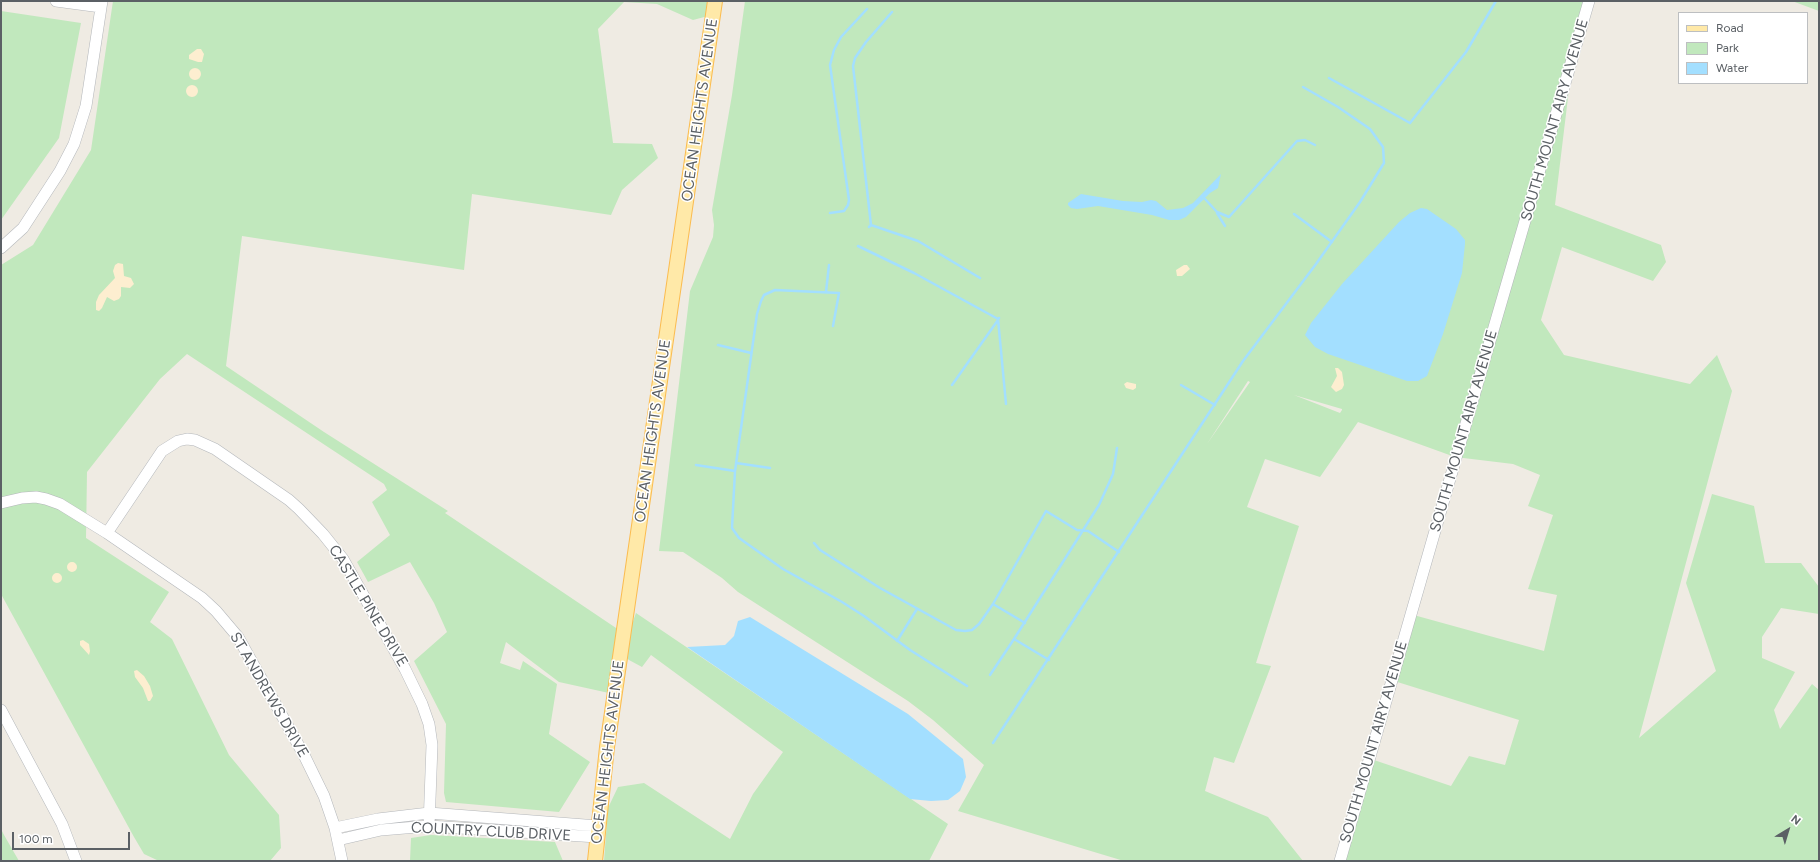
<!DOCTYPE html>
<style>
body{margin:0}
#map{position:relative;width:1820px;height:862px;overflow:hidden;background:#efebe3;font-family:Figtree,sans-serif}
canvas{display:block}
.frame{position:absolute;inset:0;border:2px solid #5b6065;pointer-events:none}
.legend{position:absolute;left:1678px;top:12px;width:130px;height:72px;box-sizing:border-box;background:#fff;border:1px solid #bdbfc1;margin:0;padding:5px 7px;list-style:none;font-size:12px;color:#5b6065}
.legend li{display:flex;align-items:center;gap:8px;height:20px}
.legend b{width:20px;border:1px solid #bdbfc1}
.north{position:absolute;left:1768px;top:810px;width:40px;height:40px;-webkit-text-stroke:3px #fff;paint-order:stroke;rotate:38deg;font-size:11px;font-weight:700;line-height:16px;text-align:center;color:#5b6065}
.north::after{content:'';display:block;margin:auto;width:14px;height:18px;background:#5b6065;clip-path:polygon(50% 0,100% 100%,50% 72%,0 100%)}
.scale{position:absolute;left:12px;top:832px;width:118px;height:18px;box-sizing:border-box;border:2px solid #5b6065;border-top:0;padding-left:5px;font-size:12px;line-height:14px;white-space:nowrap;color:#5b6065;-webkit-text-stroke:3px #fff;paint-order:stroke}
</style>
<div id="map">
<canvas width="1820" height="862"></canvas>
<div class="frame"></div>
<ul class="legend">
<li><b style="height:5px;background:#ffe9a8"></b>Road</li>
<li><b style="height:11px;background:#c1e8bd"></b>Park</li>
<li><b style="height:11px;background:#a3dfff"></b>Water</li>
</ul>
<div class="north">N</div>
<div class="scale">100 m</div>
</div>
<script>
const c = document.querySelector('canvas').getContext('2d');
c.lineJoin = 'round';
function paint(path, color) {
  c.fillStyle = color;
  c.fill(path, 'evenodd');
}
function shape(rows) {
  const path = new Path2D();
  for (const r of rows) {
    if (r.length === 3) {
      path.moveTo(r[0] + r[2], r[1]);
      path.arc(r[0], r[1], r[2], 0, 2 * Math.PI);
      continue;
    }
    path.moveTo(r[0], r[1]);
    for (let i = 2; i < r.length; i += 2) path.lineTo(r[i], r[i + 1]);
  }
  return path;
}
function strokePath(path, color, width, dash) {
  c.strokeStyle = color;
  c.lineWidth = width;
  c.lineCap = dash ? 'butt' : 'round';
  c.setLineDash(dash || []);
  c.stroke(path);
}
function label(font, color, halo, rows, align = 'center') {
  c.font = font + ' Figtree,sans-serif';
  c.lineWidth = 3;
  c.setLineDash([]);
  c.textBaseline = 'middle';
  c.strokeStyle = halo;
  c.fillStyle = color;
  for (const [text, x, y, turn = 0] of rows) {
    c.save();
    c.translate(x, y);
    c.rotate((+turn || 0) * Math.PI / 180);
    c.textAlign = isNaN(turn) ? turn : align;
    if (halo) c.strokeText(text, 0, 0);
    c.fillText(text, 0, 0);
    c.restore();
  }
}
const green = shape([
 [113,1,710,1,708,16,693,20,657,4,624,2,598,29,613,143,652,144,658,158,622,190,611,215,472,194,464,270,242,236,226,366,324,432,448,511,445,513,619,630,609,693,559,682,506,642,500,663,520,670,523,661,557,684,549,734,590,762,559,812,446,802,444,793,446,724,414,661,447,632,434,603,410,562,368,582,357,562,390,535,372,502,387,490,384,484,187,354,160,379,87,472,86,538,169,592,150,622,172,639,229,755,279,815,281,848,270,861,159,861,144,854,134,837,1,594,1,265,33,245,91,150],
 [745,1,1589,1,1573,56,1555,205,1661,245,1666,262,1653,281,1562,247,1541,320,1564,355,1690,384,1717,355,1732,391,1639,738,1716,671,1686,583,1712,494,1754,506,1765,563,1801,563,1819,587,1819,614,1781,608,1762,637,1762,658,1795,672,1774,710,1780,729,1812,684,1819,690,1819,861,1340,861,1368,758,1451,786,1469,756,1505,765,1519,720,1391,680,1410,614,1544,651,1557,595,1528,589,1553,515,1528,506,1540,475,1513,464,1455,457,1358,422,1320,477,1265,459,1247,507,1299,526,1256,663,1271,666,1234,763,1214,757,1205,791,1268,817,1303,861,1124,861,958,811,984,765,933,720,908,701,738,592,722,578,683,552,659,551,690,291,713,237,714,225,712,210,732,95],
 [1248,381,1250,382,1207,444],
 [1294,395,1342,409,1342,410,1340,413],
 [1792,1,1819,1,1819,11],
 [1,11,81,23,59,138,1,220],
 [636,613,948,824,929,861,604,861,608,808,618,787,644,783,730,839,753,794,783,752,651,655,642,667,629,660,626,657,630,630],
 [1,829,4,835,19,861,1,861],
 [431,835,555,842,563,861,410,861,411,838]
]);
const sand = shape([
 [197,49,201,49,204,54,202,62,198,62,189,59,189,55],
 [195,74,6],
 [192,91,6],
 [118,263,123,264,124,276,131,278,134,284,130,288,121,287,121,296,119,299,114,301,107,297,102,308,99,311,96,310,96,302,99,295,115,278,113,271,115,265],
 [1184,265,1187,265,1190,269,1182,276,1177,276,1176,270],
 [1335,368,1338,368,1342,372,1344,385,1342,389,1336,392,1331,387,1337,376],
 [1127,382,1136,384,1136,388,1133,390,1126,388,1124,384],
 [72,567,5],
 [57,578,5],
 [83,640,89,644,90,651,89,655,80,645,80,641],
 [137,670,144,676,150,686,153,696,150,701,148,701,143,688,135,677,134,671]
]);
const water = shape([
 [1221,174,1218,188,1210,193,1186,217,1179,220,1169,220,1152,215,1098,206,1077,209,1071,208,1068,205,1068,203,1081,194,1123,201,1142,202,1151,200,1156,201,1167,210,1183,208,1193,203],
 [1421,208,1427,209,1456,229,1465,240,1465,244,1462,273,1443,334,1427,376,1418,381,1407,381,1328,354,1315,347,1305,335,1311,323,1342,284,1399,222,1410,213],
 [750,617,908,714,963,759,966,777,960,791,948,800,931,801,910,799,687,647,725,645,734,636,738,621]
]);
const stream = shape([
 [1329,78,1410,123,1466,52,1496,1],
 [1205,199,1217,212,1229,217,1297,141,1305,140,1315,145],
 [830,213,844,211,848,205,849,200,830,65,834,50,841,37,867,9],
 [1217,213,1225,226],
 [1294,214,1332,242],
 [871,225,853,66,855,58,866,42,892,12],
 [869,227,871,225,918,241,980,278],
 [858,246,914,273,998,319,999,318],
 [826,292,829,265],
 [998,319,1006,404],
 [833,326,839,293,775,290,764,295,761,301,757,314,735,471,732,528,739,538,783,569,842,602,864,616,910,650,967,686],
 [718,345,751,353],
 [952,385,998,320],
 [1181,385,1215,405],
 [736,463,770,468],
 [696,465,735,471],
 [814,543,820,550,880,588,956,630,965,631,972,630,979,624,993,604,1046,511,1077,530,1088,531,1119,552],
 [993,604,1025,623],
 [1014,639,1049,660],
 [897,641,917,609],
 [990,675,1014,639,1099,505,1113,474,1117,448],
 [993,743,1243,361,1316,264,1360,202,1384,163,1383,147,1370,129,1338,107,1303,87]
]);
const minor = shape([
 [56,1,101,7],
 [1,248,23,228,60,171,74,144,86,106,102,1],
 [1,503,22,498,36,497,46,499,60,504,107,533,202,598,216,611,238,637,304,755,324,796,335,828,342,861],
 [107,533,162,451,178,441,187,439,195,440,215,449,289,500,299,509,323,534,343,559,405,669,422,704,429,724,432,745,429,826],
 [1,710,62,824,76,861],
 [335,828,378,819,429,813,598,826],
 [338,840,381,830,429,826,597,837],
 [1340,861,1458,451,1589,1]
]);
const major = shape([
 [595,861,607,747,715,1]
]);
const streetNames = [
 ["OCEAN HEIGHTS AVENUE",700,110,-82],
 ["SOUTH MOUNT AIRY AVENUE",1555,120,-74],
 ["OCEAN HEIGHTS AVENUE",653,431,-82],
 ["SOUTH MOUNT AIRY AVENUE",1464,431,-74],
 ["CASTLE PINE DRIVE",368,606,59],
 ["ST ANDREWS DRIVE",269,695,60],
 ["SOUTH MOUNT AIRY AVENUE",1374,742,-74],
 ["OCEAN HEIGHTS AVENUE",608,752,-83],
 ["COUNTRY CLUB DRIVE",491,832,3]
];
paint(green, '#c1e8bd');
paint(sand, '#fdeed0');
paint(water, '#a3dfff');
strokePath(stream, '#a3dfff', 2.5);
strokePath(minor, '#b4b7bb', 12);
strokePath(major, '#fbbc50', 16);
strokePath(minor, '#fff', 11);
strokePath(major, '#ffe9a8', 14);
label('15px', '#5b6065', '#fff', streetNames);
</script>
